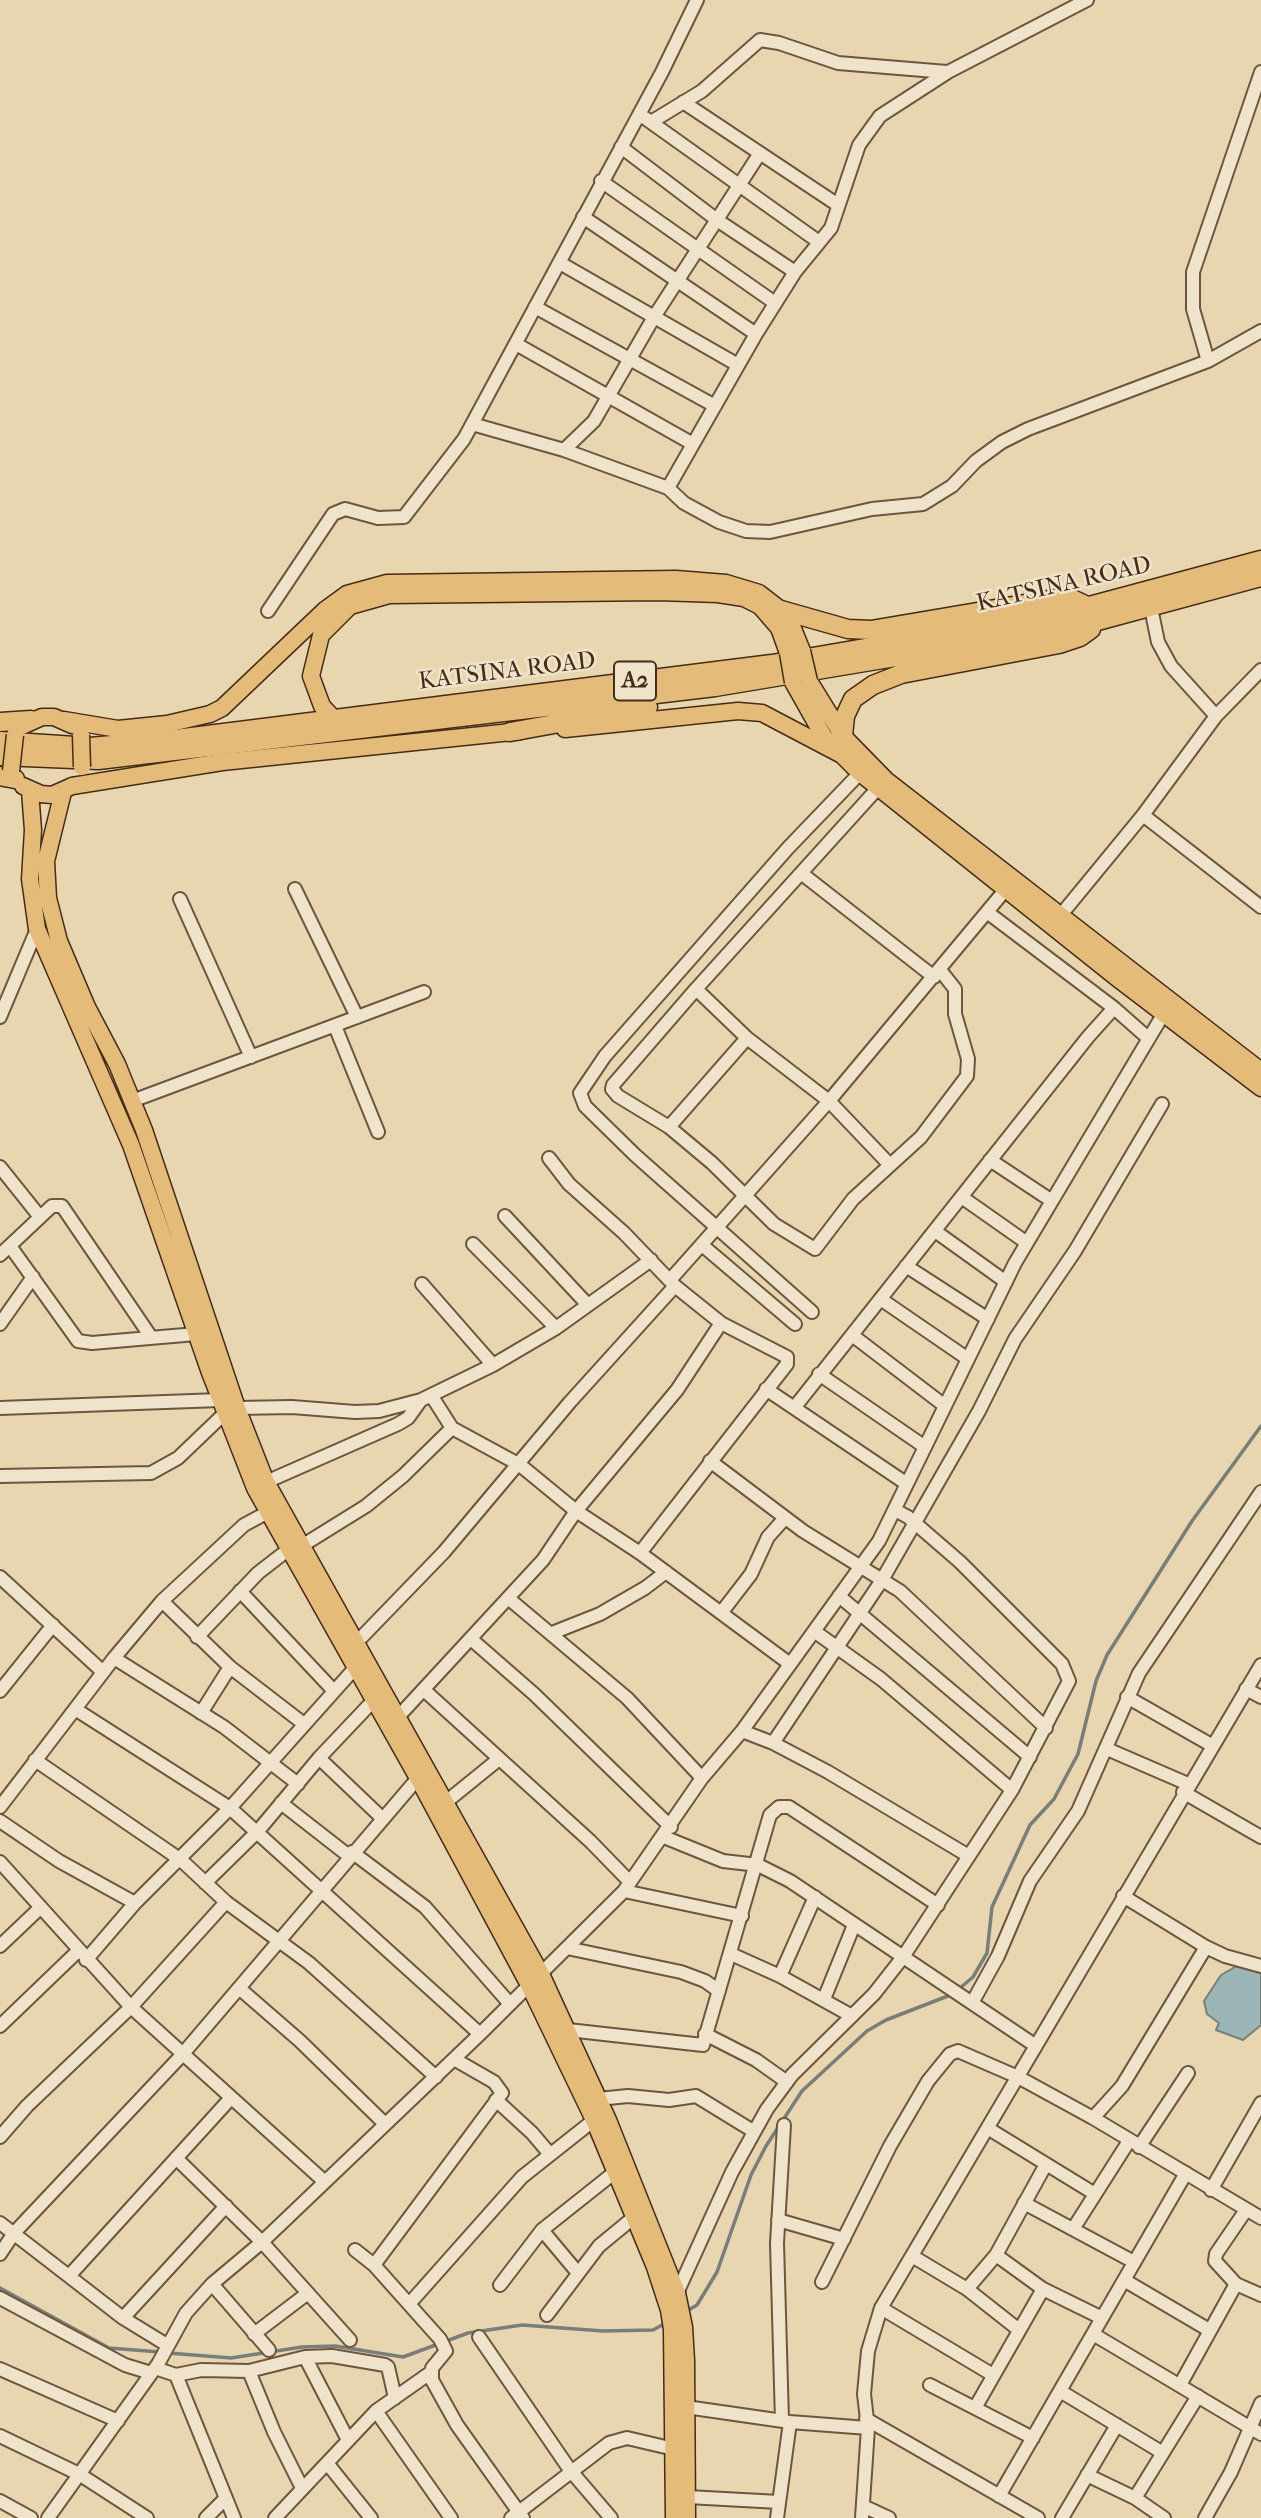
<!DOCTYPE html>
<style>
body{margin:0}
canvas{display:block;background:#e7d6af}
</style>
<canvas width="1261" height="2518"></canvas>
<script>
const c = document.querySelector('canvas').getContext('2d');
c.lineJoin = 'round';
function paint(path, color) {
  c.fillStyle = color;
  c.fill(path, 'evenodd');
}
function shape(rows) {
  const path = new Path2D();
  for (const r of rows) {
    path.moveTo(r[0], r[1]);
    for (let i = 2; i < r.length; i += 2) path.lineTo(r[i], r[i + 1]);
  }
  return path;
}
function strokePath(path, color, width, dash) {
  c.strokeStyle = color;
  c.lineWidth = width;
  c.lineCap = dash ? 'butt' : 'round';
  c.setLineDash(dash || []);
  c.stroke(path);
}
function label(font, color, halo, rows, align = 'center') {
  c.font = font + ' "IM FELL French Canon",serif';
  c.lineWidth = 5;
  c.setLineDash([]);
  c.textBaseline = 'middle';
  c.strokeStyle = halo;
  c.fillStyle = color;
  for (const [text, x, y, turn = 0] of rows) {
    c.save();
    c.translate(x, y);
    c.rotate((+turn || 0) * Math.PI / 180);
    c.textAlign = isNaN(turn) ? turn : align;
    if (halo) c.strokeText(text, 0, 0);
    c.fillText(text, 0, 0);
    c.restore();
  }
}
const water = shape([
 [1240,1964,1261,1970,1261,2025,1243,2040,1216,2030,1219,2023,1207,2014,1204,2001,1221,1975,1240,1964]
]);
const stream = shape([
 [959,1989,973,1977,987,1953,992,1907,1030,1825,1054,1799,1078,1754,1096,1681,1107,1655,1192,1521,1261,1426],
 [0,2288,109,2348,160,2352],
 [685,2312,697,2305,717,2272,751,2175,766,2146,802,2091,867,2031,886,2020,953,1994],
 [168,2353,231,2358,302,2347,335,2346,403,2357,468,2333,522,2325,603,2331,653,2330,666,2323]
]);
const minor = shape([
 [683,102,838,205],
 [645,118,819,242],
 [651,122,702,91,760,40,779,43,838,63,947,72],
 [621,147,717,220,795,272],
 [601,181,775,303],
 [583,217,756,334],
 [560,263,738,365],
 [535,307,715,406],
 [516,344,693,444],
 [1208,361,1193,309,1193,272,1261,72],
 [472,424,564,450,668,488,684,503,719,522,746,531,770,532,872,509,923,504,952,486,976,461,1002,442,1028,429,1208,361,1261,331],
 [564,450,594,421,654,317,760,153],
 [668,488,756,334,795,272,831,228,859,145,880,116,948,72,1087,0],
 [1151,608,1158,642,1171,666,1216,716],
 [268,611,333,514,345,509,378,518,404,517,464,439,662,72,697,0],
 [878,788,696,989,613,1085,612,1089,618,1096,669,1127,712,1163,774,1224,815,1249,853,1199,921,1137,967,1076,968,1059,955,1014,955,989,940,970],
 [1143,815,1261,907],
 [801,873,934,977],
 [295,889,357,1017],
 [180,899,251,1057],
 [987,912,1114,1008,1148,1038],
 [1060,916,1143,815,1216,716,1261,670],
 [696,989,747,1038,829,1101,890,1165],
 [0,1017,37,929],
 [335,1026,378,1132],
 [132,1101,424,992],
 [669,1127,747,1038],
 [549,1158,569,1184,624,1233,675,1286,721,1323,787,1357,787,1364,640,1553],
 [990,1160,1052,1201],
 [0,1167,40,1217],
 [963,1198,1027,1243],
 [505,1216,587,1304],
 [935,1231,1006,1282],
 [473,1244,556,1328],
 [702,1245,795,1324],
 [10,1246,78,1341,92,1343,196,1334],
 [0,1255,52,1206,62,1206,151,1337],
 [906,1266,988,1319],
 [670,1280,829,1101,1006,889],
 [422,1284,493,1365],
 [882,1300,968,1359],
 [812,1312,635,1155,585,1106,580,1093,605,1056,788,848,860,773],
 [0,1324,33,1277],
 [852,1335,945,1406],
 [819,1374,925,1447],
 [766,1389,907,1484],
 [431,1395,452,1428,520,1465,576,1511,640,1553,790,1664],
 [0,1408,220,1400],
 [237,1408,292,1407,355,1412,379,1411,421,1400,493,1365,556,1328,651,1260],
 [794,1408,1088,1037,1114,1008],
 [710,1461,803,1531,900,1591,1046,1728],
 [0,1476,151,1473,178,1458,225,1413],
 [266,1482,398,1424,408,1418,421,1400],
 [300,1547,366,1506,403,1476,452,1428],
 [0,1577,103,1672],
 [240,1591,333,1690],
 [839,1596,1030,1757],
 [508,1598,627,1698,702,1778],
 [162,1601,230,1667,304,1724],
 [721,1613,751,1574,768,1537,785,1518],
 [814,1631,881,1679,1012,1790],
 [552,1633,600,1614,645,1588,666,1572],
 [197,1637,258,1573,289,1549],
 [471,1639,534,1694,671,1827],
 [356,1643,444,1552,570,1402,675,1286],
 [114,1658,224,1727,298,1784],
 [1246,1689,1261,1697],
 [424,1690,590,1841,630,1882],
 [0,1691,53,1625],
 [1127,1697,1213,1746],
 [75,1709,230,1808,480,2034],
 [201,1713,230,1667],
 [397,1718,543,1560,576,1511,677,1390,721,1323],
 [742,1731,773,1743,828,1772,967,1855],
 [773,1743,882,1580,979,1411,1015,1339,1075,1251,1162,1104],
 [1107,1749,1188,1784],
 [319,1758,382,1818],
 [35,1760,181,1860,226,1902,309,1963,436,2077],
 [1183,1792,1261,1837],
 [446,1802,499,1759],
 [281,1803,349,1856],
 [0,1807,114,1658,162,1601,244,1525,268,1512],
 [0,1821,59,1861,135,1903],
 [664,1837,723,1861,758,1865,790,1881,1036,2046],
 [352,1852,425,1907,510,2004],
 [0,1862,131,2007,325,2182],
 [205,1883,258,1831,319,1758,373,1701],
 [624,1891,742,1916],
 [1123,1896,1206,1947,1225,1956,1261,1966],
 [0,1946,40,1908],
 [567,1948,681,1972,705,1981,719,1991],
 [731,1954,780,1976,852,2016],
 [86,1960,135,1903,230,1808,355,1668],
 [780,1976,815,1897],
 [239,1988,300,2041,384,2123],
 [824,1999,854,1925],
 [972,2003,998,1956,1030,1881,1078,1811,1139,1673,1261,1492],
 [0,2026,78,1951],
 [568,2030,703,2045,770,1815,779,1807,789,1807,938,1905],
 [705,2034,756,2060,787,2082],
 [598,2099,628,2096,669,2100,696,2096,753,2131],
 [496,2100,532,2133,549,2153],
 [1093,2118,1122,2086,1206,1947],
 [989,2129,1095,2194],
 [0,2137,27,2106,131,2007,226,1902],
 [1139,2147,1188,2073],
 [176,2158,262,2242,350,2340],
 [1211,2190,1261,2103],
 [1024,2203,1134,2262],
 [1246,2210,1216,2254,1215,2261,1236,2284,1261,2295],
 [778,2220,844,2239],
 [0,2223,123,2318,167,2345],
 [1073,2229,1129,2141],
 [542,2230,578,2273],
 [355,2250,374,2265,440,2339,446,2351,432,2368,432,2380,457,2425,523,2518],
 [0,2254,14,2233,181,2056,418,1778],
 [996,2255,1043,2289,1102,2318],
 [912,2256,967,2289,1019,2330],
 [374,2265,502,2093,494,2082,454,2059],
 [69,2276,230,2099],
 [1124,2280,1209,2330],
 [822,2282,890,2146,928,2081,950,2054,958,2051,1018,2077,1093,2118,1261,2218],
 [212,2284,269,2350],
 [500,2285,542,2230,615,2172],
 [967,2289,996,2255,1045,2166],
 [677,2293,732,2172,767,2109,792,2075,874,1994,903,1957,1012,1790,1069,1681,1062,1664,960,1562,908,1517,895,1510],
 [0,2298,125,2365,151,2373],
 [410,2303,522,2177,594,2120],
 [881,2308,993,2375],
 [547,2315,599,2246,633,2218],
 [123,2318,226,2206],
 [254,2334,308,2293],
 [1093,2334,1261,2434],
 [479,2337,570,2470,611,2518],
 [305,2357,348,2440],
 [155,2368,176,2375,234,2518],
 [0,2369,118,2421],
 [249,2371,274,2432,302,2488],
 [176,2375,201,2370,249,2371,305,2357,332,2356,385,2365,388,2367,395,2398],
 [930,2385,1033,2438],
 [1180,2385,1236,2284],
 [1060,2391,1163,2453],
 [686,2407,790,2422,868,2428],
 [975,2408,1043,2289],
 [376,2411,451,2518],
 [866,2419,1038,2518],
 [782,2421,777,2243,784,2125],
 [0,2436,79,2474,147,2518],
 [327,2463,371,2518],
 [1087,2475,1135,2498,1164,2518],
 [999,2496,1186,2173],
 [688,2497,779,2502],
 [1135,2498,1198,2396],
 [0,2501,31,2518],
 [863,2506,889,2518],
 [48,2518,158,2364,186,2313,212,2284,262,2242,480,2034,624,1891,702,1778,742,1731,879,1541,1015,1263,1167,1008],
 [206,2518,226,2498],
 [275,2518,376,2411,430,2373],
 [511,2518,609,2443,627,2438,674,2449],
 [777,2518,790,2422],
 [862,2518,868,2428,864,2394,868,2351,881,2308,1261,1665],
 [1062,2518,1117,2425],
 [1205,2518,1231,2472,1261,2403]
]);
const major = shape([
 [809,681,843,736,886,780,1261,1071],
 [793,682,824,737,860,773,1117,978,1261,1088],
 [333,718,322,706,311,676,321,635,350,606,389,595,658,592,718,594,744,598,760,606,779,628,788,653],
 [64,720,118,729,167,724,210,714,222,708,325,610,347,594,387,583,676,579,726,583,759,593,781,610,790,621,802,651],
 [22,726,42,717,54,717,72,725],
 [565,729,738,711,762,713,840,754],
 [23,786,41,794,52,795,70,787],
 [72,786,222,762,521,731],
 [30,791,33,830,30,879,37,929,131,1145,209,1370,255,1488,418,1778,529,1985,594,2120,655,2267,669,2310,672,2329,674,2518],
 [63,792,46,861,48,898,59,941,87,1007,117,1064,144,1130,237,1408,266,1482,541,1974,608,2120,677,2293,684,2327,686,2361,687,2518]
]);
const highway = shape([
 [781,610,848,629,871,630,1054,599,1070,598,1089,607],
 [0,722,31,720],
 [510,732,648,707],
 [843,736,845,716,853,699,873,685,901,674,1059,644,1080,637,1091,629],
 [0,741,90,747,168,740,772,664,1056,615,1261,560],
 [0,756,98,760,715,687,1075,627,1261,577],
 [0,776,15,779]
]);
const majorBridge = shape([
 [802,651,809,681],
 [788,653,793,682],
 [81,735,82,767],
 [11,771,15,735]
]);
const shields = [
 [635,681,42]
];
const shieldNames = [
 ["A2",635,681]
];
const streetNames = [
 ["KATSINA ROAD",1064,585,-13],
 ["KATSINA ROAD",507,672,-7]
];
paint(water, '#9cb6b7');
strokePath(water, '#7a7e78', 2);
strokePath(stream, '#7a7e78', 3.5);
strokePath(minor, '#6e563e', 16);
strokePath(major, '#462b19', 19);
strokePath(highway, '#462b19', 21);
strokePath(minor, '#efe4cb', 12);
strokePath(major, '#e4bb78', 16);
strokePath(highway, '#e4bb78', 18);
strokePath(majorBridge, '#462b19', 19, []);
strokePath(majorBridge, '#e4bb78', 16);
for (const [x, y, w] of shields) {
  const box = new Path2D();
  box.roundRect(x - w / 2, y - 19.5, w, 39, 5);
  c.fillStyle = '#efe4cb';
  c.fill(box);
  strokePath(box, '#462b19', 2);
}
label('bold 23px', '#462b19', null, shieldNames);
label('24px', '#462b19', '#efe4cb', streetNames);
</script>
